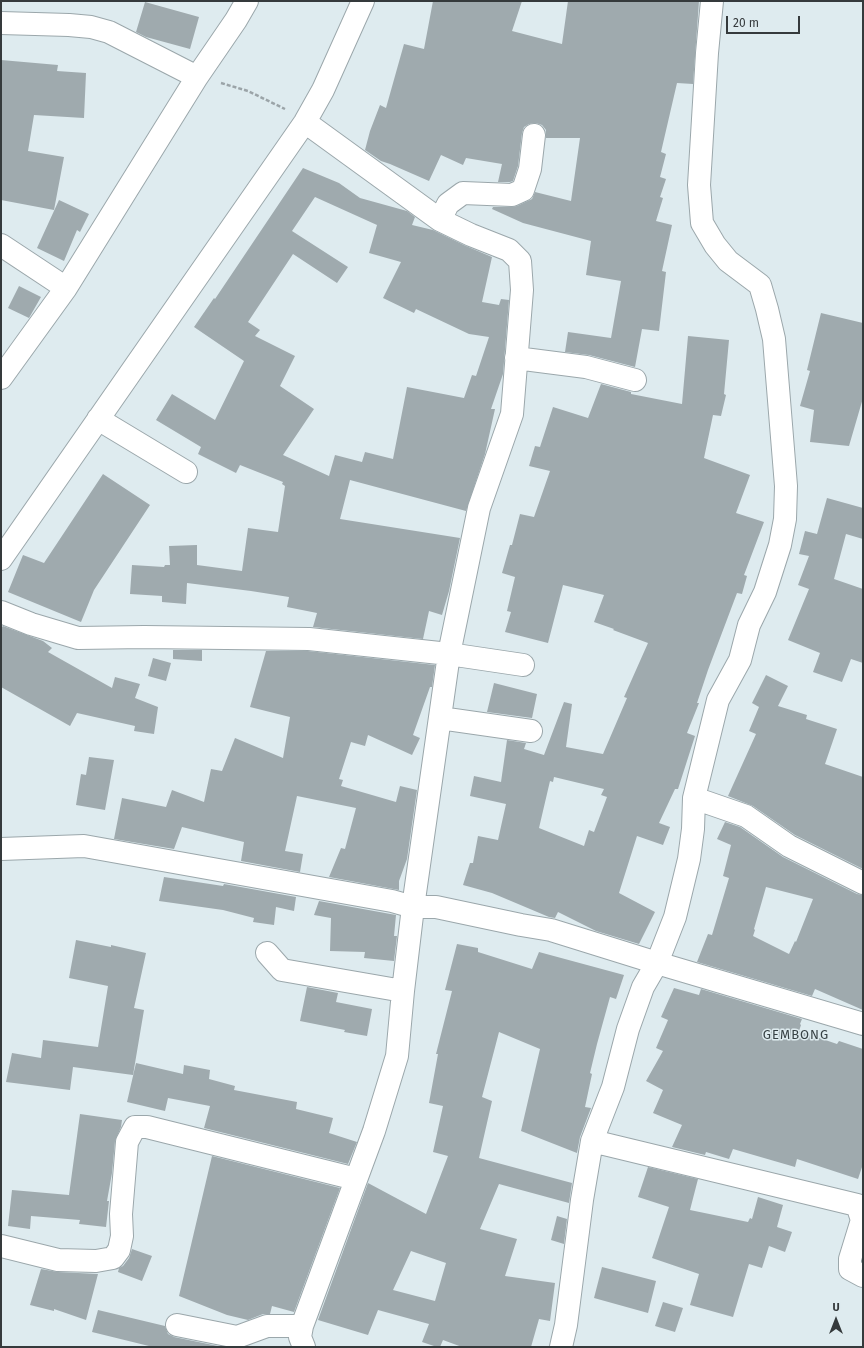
<!DOCTYPE html>
<style>
body{margin:0}
#map{position:relative;width:864px;height:1348px;overflow:hidden;background:#deebef;font-family:"Fira Sans",sans-serif}
canvas{display:block}
.frame{position:absolute;inset:0;border:2px solid #353a3c;pointer-events:none}
.north{position:absolute;left:816px;top:1300px;width:40px;height:40px;-webkit-text-stroke:3px #deebef;paint-order:stroke;rotate:0deg;font-size:11px;font-weight:700;line-height:16px;text-align:center;color:#353a3c}
.north::after{content:'';display:block;margin:auto;width:14px;height:18px;background:#353a3c;clip-path:polygon(50% 0,100% 100%,50% 72%,0 100%)}
.scale{position:absolute;left:726px;top:16px;width:74px;height:18px;box-sizing:border-box;border:2px solid #353a3c;border-top:0;padding-left:5px;font-size:12px;line-height:14px;white-space:nowrap;color:#353a3c;-webkit-text-stroke:3px #deebef;paint-order:stroke}
</style>
<div id="map">
<canvas width="864" height="1348"></canvas>
<div class="frame"></div>
<div class="north">U</div>
<div class="scale">20 m</div>
</div>
<script>
const c = document.querySelector('canvas').getContext('2d');
c.lineJoin = 'round';
function paint(path, color) {
  c.fillStyle = color;
  c.fill(path, 'evenodd');
}
function shape(rows) {
  const path = new Path2D();
  for (const r of rows) {
    path.moveTo(r[0], r[1]);
    for (let i = 2; i < r.length; i += 2) path.lineTo(r[i], r[i + 1]);
  }
  return path;
}
function strokePath(path, color, width, dash) {
  c.strokeStyle = color;
  c.lineWidth = width;
  c.lineCap = dash ? 'butt' : 'round';
  c.setLineDash(dash || []);
  c.stroke(path);
}
function label(font, color, halo, rows, align = 'center') {
  c.font = font + ' "Fira Sans",sans-serif';
  c.lineWidth = 3;
  c.setLineDash([]);
  c.textBaseline = 'middle';
  c.strokeStyle = halo;
  c.fillStyle = color;
  for (const [text, x, y, turn = 0] of rows) {
    c.save();
    c.translate(x, y);
    c.rotate((+turn || 0) * Math.PI / 180);
    c.textAlign = isNaN(turn) ? turn : align;
    if (halo) c.strokeText(text, 0, 0);
    c.fillText(text, 0, 0);
    c.restore();
  }
}
const building = shape([
 [433,1,522,1,512,31,562,44,568,1,699,1,693,84,677,83,661,152,666,154,660,177,666,179,660,197,663,198,656,221,672,225,662,271,666,272,659,331,642,329,635,367,589,355,565,352,568,332,611,338,621,281,586,275,591,241,523,223,492,209,493,207,511,207,517,206,532,199,535,192,571,201,580,138,546,138,546,130,542,125,536,123,529,124,524,127,522,133,518,166,513,181,510,182,498,182,502,164,466,158,463,165,441,155,429,181,390,164,381,161,365,150,370,131,380,105,386,108,404,44,424,49],
 [145,2,199,17,190,49,146,37,136,32],
 [1,60,58,65,57,71,86,73,84,118,34,115,28,151,64,157,54,210,1,200],
 [303,168,339,183,360,198,407,211,415,217,412,225,433,230,466,246,492,257,482,302,499,305,501,299,509,300,503,374,491,409,495,409,485,454,466,511,350,480,340,519,460,538,449,591,442,615,429,611,423,639,313,627,317,613,287,607,289,597,251,591,187,583,186,604,162,602,162,596,130,594,132,565,164,567,165,565,170,565,169,546,197,545,197,565,242,571,248,528,278,532,285,486,282,484,283,482,240,465,236,473,198,454,201,447,156,420,172,394,215,420,244,361,194,327,214,298,215,299],
 [315,197,377,225,369,253,401,262,383,298,414,313,416,309,469,334,489,337,476,376,472,375,464,398,407,387,393,459,365,452,362,462,335,455,329,476,283,455,314,409,280,386,295,356,255,336,260,330,248,322,293,254,337,283,348,267,292,231],
 [59,200,89,214,80,232,77,230,64,261,37,248],
 [19,286,41,297,29,318,8,308],
 [821,313,863,323,863,398,849,446,810,442,814,410,800,406,810,371,807,370],
 [688,336,729,340,724,394,726,395,721,416,713,415,704,458,750,475,736,513,764,522,744,575,747,576,742,594,737,593,708,670,697,703,699,703,687,733,695,736,678,789,675,789,659,823,670,827,663,845,637,836,619,893,655,912,639,944,596,931,558,912,555,918,549,917,492,893,463,885,470,863,473,863,478,836,498,840,506,804,470,796,474,776,501,782,507,740,526,743,524,749,544,755,564,702,572,704,566,747,603,754,627,698,624,697,648,643,613,630,614,629,594,622,604,595,563,585,548,643,505,632,511,612,507,611,515,577,502,573,510,545,512,545,520,514,534,517,550,471,529,466,535,446,540,447,553,407,588,418,601,384,631,392,631,394,682,404],
 [554,777,604,789,601,795,607,797,594,832,589,830,584,846,539,828,550,781,553,782],
 [103,474,150,505,94,590,81,622,8,592,23,555,44,563],
 [827,498,863,508,863,539,846,534,834,579,863,589,863,663,851,659,842,682,813,672,820,653,788,640,809,589,798,585,809,556,799,554,805,531,817,534],
 [3,626,43,641,52,648,48,652,112,688,115,677,140,684,135,698,158,707,154,734,134,731,135,726,77,713,70,726,1,687,1,628],
 [173,650,202,650,202,661,173,659],
 [266,651,308,651,435,665,432,687,430,687,413,735,420,738,412,755,368,735,365,746,351,742,339,779,343,780,341,786,396,802,400,786,417,790,407,859,399,881,399,890,329,877,341,848,345,849,356,808,297,796,285,851,303,854,300,872,241,861,244,842,182,827,174,849,114,839,122,798,166,807,172,790,204,802,211,769,222,771,235,738,283,758,290,717,250,707],
 [153,658,171,663,166,681,148,676],
 [766,675,788,686,778,706,807,715,806,719,837,729,825,764,863,777,863,869,795,835,753,806,728,796,756,734,749,731,759,707,752,703],
 [494,683,537,694,532,718,487,712],
 [89,757,114,760,105,810,76,805,81,774,86,775],
 [725,822,740,827,783,857,857,894,863,895,863,1010,815,989,812,996,697,962,708,934,712,935,729,878,723,876,731,845,717,839],
 [766,887,813,899,796,942,795,941,789,954,753,936,755,930,754,929],
 [164,877,223,886,224,884,296,897,294,911,276,907,274,925,253,922,254,918,223,910,159,901],
 [319,901,396,915,394,936,397,936,394,961,364,958,365,952,330,951,331,918,314,915],
 [76,940,111,947,111,945,146,953,134,1008,144,1010,133,1075,73,1067,70,1090,6,1082,12,1053,41,1058,43,1040,98,1047,108,986,69,978],
 [457,944,478,948,478,952,532,969,539,952,624,975,616,999,610,997,597,1044,590,1073,592,1074,585,1107,591,1108,580,1137,577,1153,521,1131,540,1049,499,1032,482,1097,492,1101,479,1158,572,1183,569,1203,499,1184,480,1229,517,1239,505,1276,555,1283,550,1321,539,1319,531,1347,462,1347,443,1340,440,1347,437,1347,422,1342,429,1324,378,1310,368,1335,318,1320,368,1183,426,1214,448,1156,433,1152,443,1106,429,1103,438,1054,436,1054,452,991,445,990],
 [411,1251,446,1263,435,1301,393,1290],
 [307,987,338,993,336,1002,372,1009,367,1036,344,1032,345,1030,300,1021],
 [674,988,699,995,701,989,802,1019,800,1024,801,1025,799,1031,837,1044,839,1041,863,1049,863,1164,858,1179,797,1159,795,1167,733,1149,729,1159,706,1152,705,1155,672,1147,682,1125,653,1113,663,1090,646,1081,663,1051,656,1048,668,1020,661,1017],
 [136,1063,183,1074,184,1065,210,1070,209,1079,235,1086,234,1090,297,1102,296,1109,333,1118,329,1133,357,1142,348,1164,204,1128,210,1106,168,1098,165,1111,127,1102],
 [80,1114,122,1120,121,1127,115,1141,112,1173,107,1201,109,1201,106,1227,79,1224,80,1220,31,1216,30,1229,8,1226,12,1190,69,1195],
 [212,1156,340,1188,294,1312,272,1306,270,1314,263,1314,248,1320,227,1315,179,1296],
 [648,1167,698,1179,690,1210,748,1222,750,1218,752,1219,758,1197,783,1205,777,1227,792,1232,785,1252,769,1246,762,1268,749,1264,733,1317,690,1305,699,1274,652,1258,669,1207,638,1197],
 [557,1216,567,1219,564,1244,551,1240],
 [132,1249,152,1256,142,1281,118,1272,119,1268,123,1266,129,1258],
 [602,1267,656,1281,648,1313,594,1298],
 [41,1269,58,1272,98,1274,86,1320,54,1309,54,1311,30,1305],
 [663,1302,683,1308,675,1332,655,1326],
 [98,1310,165,1326,168,1334,174,1337,218,1346,218,1347,153,1347,92,1332]
]);
const path = shape([
 [221,83,248,91,285,109]
]);
const minor = shape([
 [1,23,69,25,91,27,109,32,197,77],
 [440,220,448,204,463,193,512,195,523,190,530,169,534,135],
 [1,245,66,288],
 [516,358,586,367,635,380],
 [1,378,66,288,197,77,236,20,247,1],
 [98,419,186,472],
 [1,559,305,122,323,90,363,1],
 [1,612,31,624,78,638,144,637,309,639,449,654,523,665],
 [440,718,531,731],
 [694,798,746,816,789,846,863,883],
 [1,849,84,846,392,901,413,907,436,907,521,925,551,930,657,963,863,1024],
 [267,953,282,970,403,991],
 [592,1141,857,1205,862,1220,850,1259,850,1269,863,1276],
 [1,1246,58,1260,96,1261,113,1258,119,1250,122,1236,121,1214,127,1142,135,1127,147,1127,356,1179],
 [177,1325,237,1337,267,1326,302,1326],
 [304,1347,300,1337,302,1326,374,1131,397,1056,403,991,413,907,449,654,479,508,512,414,522,290,520,261,509,250,471,235,440,220,305,122],
 [561,1347,566,1325,582,1200,592,1141,613,1087,628,1029,643,987,657,963,675,917,689,859,693,829,694,798,718,700,740,660,749,625,765,592,780,545,785,519,786,486,774,339,767,309,760,285,728,261,715,245,702,223,699,185,707,53,712,1]
]);
const quarterNames = [
 ["GEMBONG",796,1035]
];
paint(building, '#9faaae');
strokePath(minor, '#9ba7ab', 24);
strokePath(path, '#9ba4a8', 2.5, [4, 2]);
strokePath(minor, '#fff', 22);
c.letterSpacing = '1px';
label('13px', '#374144', '#deebef', quarterNames);
c.letterSpacing = '0px';
</script>
